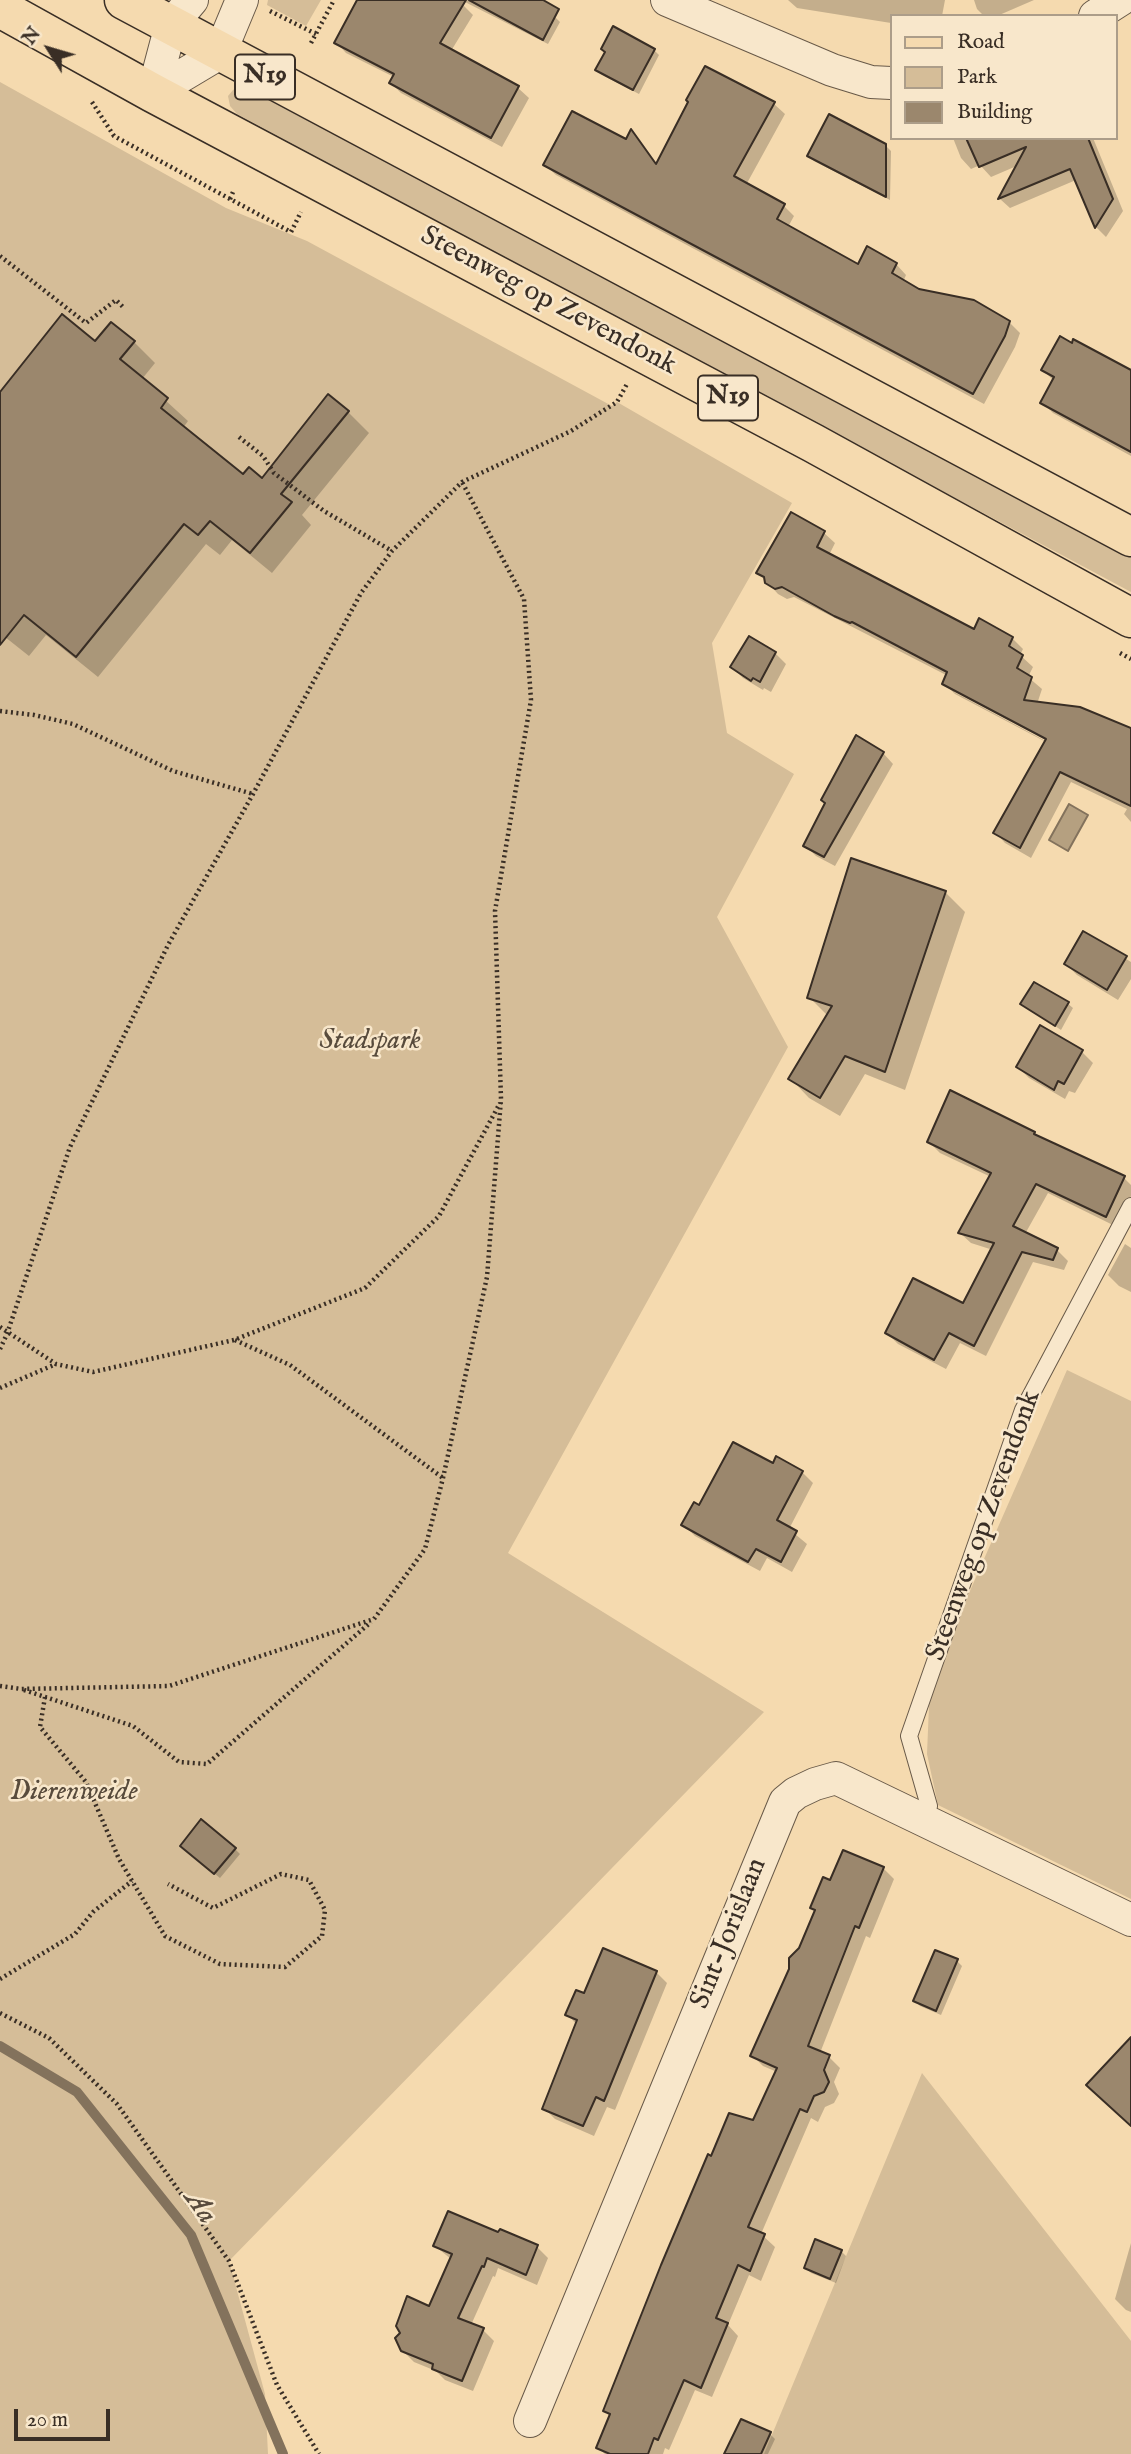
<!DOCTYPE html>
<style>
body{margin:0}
#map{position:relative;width:1131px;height:2454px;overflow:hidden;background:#f5daaf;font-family:"IM FELL English",serif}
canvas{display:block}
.legend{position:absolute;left:890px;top:14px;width:228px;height:126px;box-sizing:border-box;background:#f8e7cb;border:2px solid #ac9d89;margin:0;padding:9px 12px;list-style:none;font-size:21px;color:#392e25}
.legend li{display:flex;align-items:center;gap:14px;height:35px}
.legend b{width:35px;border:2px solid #ac9d89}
.north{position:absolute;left:14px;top:14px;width:70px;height:70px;-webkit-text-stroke:5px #f8e7cb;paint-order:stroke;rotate:307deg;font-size:19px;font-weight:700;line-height:28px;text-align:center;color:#392e25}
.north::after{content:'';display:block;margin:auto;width:24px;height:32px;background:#392e25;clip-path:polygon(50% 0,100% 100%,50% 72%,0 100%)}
.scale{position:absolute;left:14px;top:2409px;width:96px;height:32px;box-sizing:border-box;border:4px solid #392e25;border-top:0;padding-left:9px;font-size:21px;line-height:24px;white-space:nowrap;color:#392e25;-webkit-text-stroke:5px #f8e7cb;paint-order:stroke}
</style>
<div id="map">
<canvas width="1131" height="2454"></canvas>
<ul class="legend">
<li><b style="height:9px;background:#f5daaf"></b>Road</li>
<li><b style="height:19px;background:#d5bd98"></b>Park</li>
<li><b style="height:19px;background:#9b876d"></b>Building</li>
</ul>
<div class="north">N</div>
<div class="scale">20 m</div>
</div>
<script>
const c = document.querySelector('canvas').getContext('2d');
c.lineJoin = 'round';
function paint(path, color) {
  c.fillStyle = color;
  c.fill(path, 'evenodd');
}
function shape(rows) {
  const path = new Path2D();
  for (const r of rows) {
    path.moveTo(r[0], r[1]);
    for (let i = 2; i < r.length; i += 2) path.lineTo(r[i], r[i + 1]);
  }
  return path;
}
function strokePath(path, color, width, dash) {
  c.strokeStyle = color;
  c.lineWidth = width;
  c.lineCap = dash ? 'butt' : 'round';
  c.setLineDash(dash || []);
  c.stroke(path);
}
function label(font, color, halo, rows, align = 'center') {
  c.font = font + ' "IM FELL English",serif';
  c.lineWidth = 5;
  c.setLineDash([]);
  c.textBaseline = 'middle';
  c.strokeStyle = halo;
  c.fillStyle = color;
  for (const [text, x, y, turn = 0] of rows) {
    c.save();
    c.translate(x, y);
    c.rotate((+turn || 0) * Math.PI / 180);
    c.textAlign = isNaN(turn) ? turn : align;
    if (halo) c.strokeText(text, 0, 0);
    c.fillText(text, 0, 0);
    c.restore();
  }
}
const green = shape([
 [268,0,321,0,306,26,267,5],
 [0,82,226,208,307,241,612,406,617,402,792,503,712,643,727,733,794,774,717,917,788,1047,508,1553,764,1712,229,2261,265,2394,268,2454,0,2454],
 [241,85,252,87,1131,557,1131,592,237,114,230,106,228,96,233,90],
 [1067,1370,1131,1401,1131,1899,938,1805,927,1754,930,1682],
 [922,2073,1131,2341,1131,2454,764,2454]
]);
const water = shape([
 [1069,804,1088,815,1068,851,1049,840,1069,804]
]);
const shadow = shape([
 [359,0,453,0,463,5,473,15,451,51,518,88,529,98,502,147,401,93,391,83,394,77,346,53,336,42],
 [461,0,523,0,555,17,560,22,548,44],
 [788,0,945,0,942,16,891,16,891,23,797,8],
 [974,0,1034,0,997,16,984,16,977,9],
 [654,50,659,55,639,94,602,75,597,70],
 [705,68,774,104,785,114,746,185,783,205,794,216,788,227,859,266,896,264,906,275,903,282,919,291,1009,322,1020,333,1015,347,984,404,556,175,545,165,627,141,631,132,657,165],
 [953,138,1093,138,1123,211,1106,237,1096,227,1076,180,1010,208,1000,199,1019,165,991,177,980,165,971,169,961,158],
 [885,145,891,151,890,200,814,161,809,156],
 [134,342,155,363,142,379,188,421,183,428,244,476,262,480,348,412,369,433,302,515,311,525,272,573,232,540,220,555,206,544,98,677,46,635,29,656,0,633,0,395,95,343],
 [1043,370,1131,372,1131,456,1053,413,1042,402,1054,381],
 [791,514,824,533,835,543,829,555,974,632,1012,638,1023,649,1020,655,1033,667,1028,677,1042,689,1037,704,1131,730,1131,822,1124,814,1127,809,1071,782,1031,858,1005,843,995,832,1046,742,955,694,944,683,948,676,794,597,787,599,778,594,758,572],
 [954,688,1054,741,1053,745,954,692],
 [775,653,786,664,771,692,764,688,763,690,743,678,732,667],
 [883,753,893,764,835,866,816,856,805,845],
 [945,892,965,912,905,1090,865,1074,840,1116,809,1098,790,1078,828,1016,809,997],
 [1084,933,1131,962,1131,979,1118,1000,1077,975,1066,964],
 [1067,1003,1073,1008,1061,1030,1022,1004],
 [1041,1027,1082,1052,1093,1063,1075,1093,1069,1091,1065,1099,1029,1078,1018,1067],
 [1034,1134,1038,1138,1124,1178,1131,1185,1131,1196,1117,1227,1048,1193,1025,1234,1057,1250,1068,1261,1064,1270,1033,1262,986,1356,960,1343,946,1369,898,1344,887,1333,964,1306,993,1250,971,1243,960,1233,991,1177,940,1153,929,1142],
 [1125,1244,1131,1248,1131,1292,1119,1286,1108,1275],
 [773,1466,802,1472,813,1483,789,1529,807,1544,792,1572,767,1558,760,1571,695,1536,684,1525],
 [235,1849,240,1854,220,1878,187,1851],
 [883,1868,894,1879,870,1938,866,1936,820,2053,829,2057,840,2068,834,2082,839,2094,834,2103,825,2107,818,2122,811,2118,761,2234,775,2247,761,2281,749,2275,728,2325,738,2336,712,2397,695,2390,669,2450,665,2448,663,2454,605,2454,598,2448,611,2417,605,2411,711,2158,754,2122,777,2072,763,2066,752,2055,831,1883],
 [957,1961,962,1966,941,2015,920,2006,915,2001],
 [656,1972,667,1983,615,2110,607,2107,594,2136,555,2119,544,2108,577,2025,567,2014,585,1996],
 [500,2231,537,2247,548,2258,537,2285,498,2268,495,2277,493,2276,471,2325,483,2330,494,2341,473,2391,445,2380,436,2371,414,2362,402,2350,430,2308,451,2259,435,2246,499,2234],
 [1131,2243,1131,2312,1126,2310,1115,2299],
 [841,2251,846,2256,836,2283,811,2273,806,2268],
 [770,2434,775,2439,768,2454,734,2454]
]);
const stream = shape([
 [0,2046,77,2092,191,2235,283,2454]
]);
const building = shape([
 [357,0,466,0,440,43,519,86,491,138,389,83,394,74,334,43,357,0],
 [469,0,543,0,559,9,543,40,469,0],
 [613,26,655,49,633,90,595,70,605,52,601,49,613,26],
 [705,66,775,102,734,176,785,204,777,219,858,264,867,246,897,263,892,273,919,289,974,300,1010,321,1005,336,973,394,543,165,572,111,626,139,631,129,656,164,688,102,686,100,705,66],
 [829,114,886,144,886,197,807,156,829,114],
 [966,138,1088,138,1113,199,1095,228,1070,169,998,199,1026,147,979,167,966,138],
 [62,314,95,341,111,322,135,341,120,359,168,398,161,408,243,474,249,467,262,478,328,394,349,411,281,494,292,502,250,553,210,521,198,535,184,524,76,657,24,615,0,645,0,392,62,314],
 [1060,336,1072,343,1073,339,1131,370,1131,452,1040,403,1054,377,1041,370,1060,336],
 [791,512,825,531,817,547,974,629,979,618,1013,637,1009,646,1023,655,1017,668,1032,677,1024,700,1080,707,1131,728,1131,806,1060,772,1020,848,993,833,1046,739,942,684,947,672,852,622,850,623,834,616,782,587,775,589,765,583,764,577,756,573,791,512],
 [749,636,776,652,760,682,753,678,751,681,730,667,749,636],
 [856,735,884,752,824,857,803,846,825,803,821,800,856,735],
 [851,858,946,891,885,1072,845,1056,820,1098,788,1079,832,1006,807,998,851,858],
 [1083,931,1127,956,1107,990,1064,964,1083,931],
 [1034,982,1069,1002,1055,1026,1020,1004,1034,982],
 [1040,1025,1083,1050,1064,1084,1058,1081,1054,1090,1016,1067,1040,1025],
 [950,1090,1035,1132,1034,1134,1125,1176,1106,1217,1036,1184,1013,1226,1058,1248,1053,1260,1022,1252,974,1346,949,1333,934,1360,885,1333,913,1278,963,1303,994,1243,958,1233,991,1173,927,1142,950,1090],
 [733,1442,773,1463,776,1456,803,1471,777,1520,797,1531,781,1562,756,1549,748,1562,681,1525,694,1502,699,1505,733,1442],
 [201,1819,236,1848,214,1874,180,1846,201,1819],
 [843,1850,884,1867,859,1928,855,1926,808,2046,830,2055,824,2070,829,2082,824,2092,814,2096,807,2112,800,2109,748,2227,765,2234,750,2271,738,2265,716,2318,728,2323,701,2388,684,2380,658,2440,654,2438,648,2454,610,2454,596,2448,610,2414,603,2411,661,2265,708,2154,711,2156,729,2113,753,2120,777,2068,750,2056,789,1969,789,1958,799,1948,815,1910,810,1908,823,1877,830,1880,843,1850],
 [603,1948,657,1971,604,2101,596,2097,583,2126,542,2109,577,2020,565,2015,576,1990,584,1993,603,1948],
 [935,1950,958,1959,936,2011,913,2001,935,1950],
 [1131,2037,1131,2126,1086,2085,1131,2037],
 [448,2211,498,2232,500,2229,538,2245,526,2275,487,2258,484,2267,482,2266,458,2318,484,2328,462,2381,432,2369,433,2364,401,2351,395,2338,400,2333,396,2326,407,2296,429,2306,452,2254,433,2246,448,2211],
 [815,2239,842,2250,830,2279,804,2268,815,2239],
 [741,2419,771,2432,761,2454,724,2454,741,2419]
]);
const path = shape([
 [270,11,316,34],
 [311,43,334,0],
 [92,102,114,136,291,232,301,212],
 [230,199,233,192],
 [0,256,86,323,116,300,124,308],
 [239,437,263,456,274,473,324,511,392,551],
 [1120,653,1131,659],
 [0,711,34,715,73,724,173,771,253,794],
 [0,1327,56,1364,93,1372,234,1340,365,1288,439,1216,500,1103],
 [235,1340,290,1365,443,1478],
 [0,1349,7,1334,70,1147,168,945,253,794,361,593,392,551,462,482,571,431,617,402,627,384],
 [0,1388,56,1364],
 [0,1686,21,1689,169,1686,374,1619,425,1549,443,1478,487,1277,501,1099,495,911,531,700,524,599,462,482],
 [24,1690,133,1726,179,1762,207,1764,371,1622],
 [45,1697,40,1727,86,1782,119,1859,165,1936,220,1964,285,1967,322,1936,325,1910,309,1880,281,1874,213,1908,168,1884],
 [0,1979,75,1934,93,1912,132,1881],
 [0,2013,49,2038,117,2104,229,2261,277,2385,319,2454]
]);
const service = shape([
 [924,1819,929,1806,909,1736,1023,1410,1131,1206]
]);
const minor = shape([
 [667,0,832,70,871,82,891,83],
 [1095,16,1120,0],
 [153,93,220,53,242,0],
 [153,93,171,25,192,0],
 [530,2421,785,1802,796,1793,815,1784,836,1778,1131,1920]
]);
const primary = shape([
 [124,0,1131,537],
 [0,8,153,93,813,443,1131,618]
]);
const shields = [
 [265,77,60],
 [728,398,60]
];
const shieldNames = [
 ["N19",265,77],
 ["N19",728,398]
];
const streetNames = [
 ["Steenweg op Zevendonk",548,302,28],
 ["Steenweg op Zevendonk",985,1526,-70],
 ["Sint-Jorislaan",730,1934,-68]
];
const parkNames = [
 ["Stadspark",370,1042],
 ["Dierenweide",74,1793]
];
const waterNames = [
 ["Aa",199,2208,55]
];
paint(green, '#d5bd98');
paint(water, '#b5a080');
strokePath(water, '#83725c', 2);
paint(shadow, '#0003');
strokePath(stream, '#83725c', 10);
paint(building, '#9b876d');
strokePath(building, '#392e25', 2);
strokePath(service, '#685948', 18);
strokePath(minor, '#685948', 34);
strokePath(primary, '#392e25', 41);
strokePath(path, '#392e25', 4.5, [2, 3.5]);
strokePath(service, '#f8e7cb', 16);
strokePath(minor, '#f8e7cb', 32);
strokePath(primary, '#f5daaf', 38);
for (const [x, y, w] of shields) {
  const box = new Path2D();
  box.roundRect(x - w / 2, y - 22.5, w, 45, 5);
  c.fillStyle = '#f8e7cb';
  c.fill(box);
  strokePath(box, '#392e25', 2);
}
label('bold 26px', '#392e25', null, shieldNames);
label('28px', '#392e25', '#f8e7cb', streetNames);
label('italic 28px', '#584b3c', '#f8e7cb', parkNames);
label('italic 30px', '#584a3c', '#f8e7cb', waterNames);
</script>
